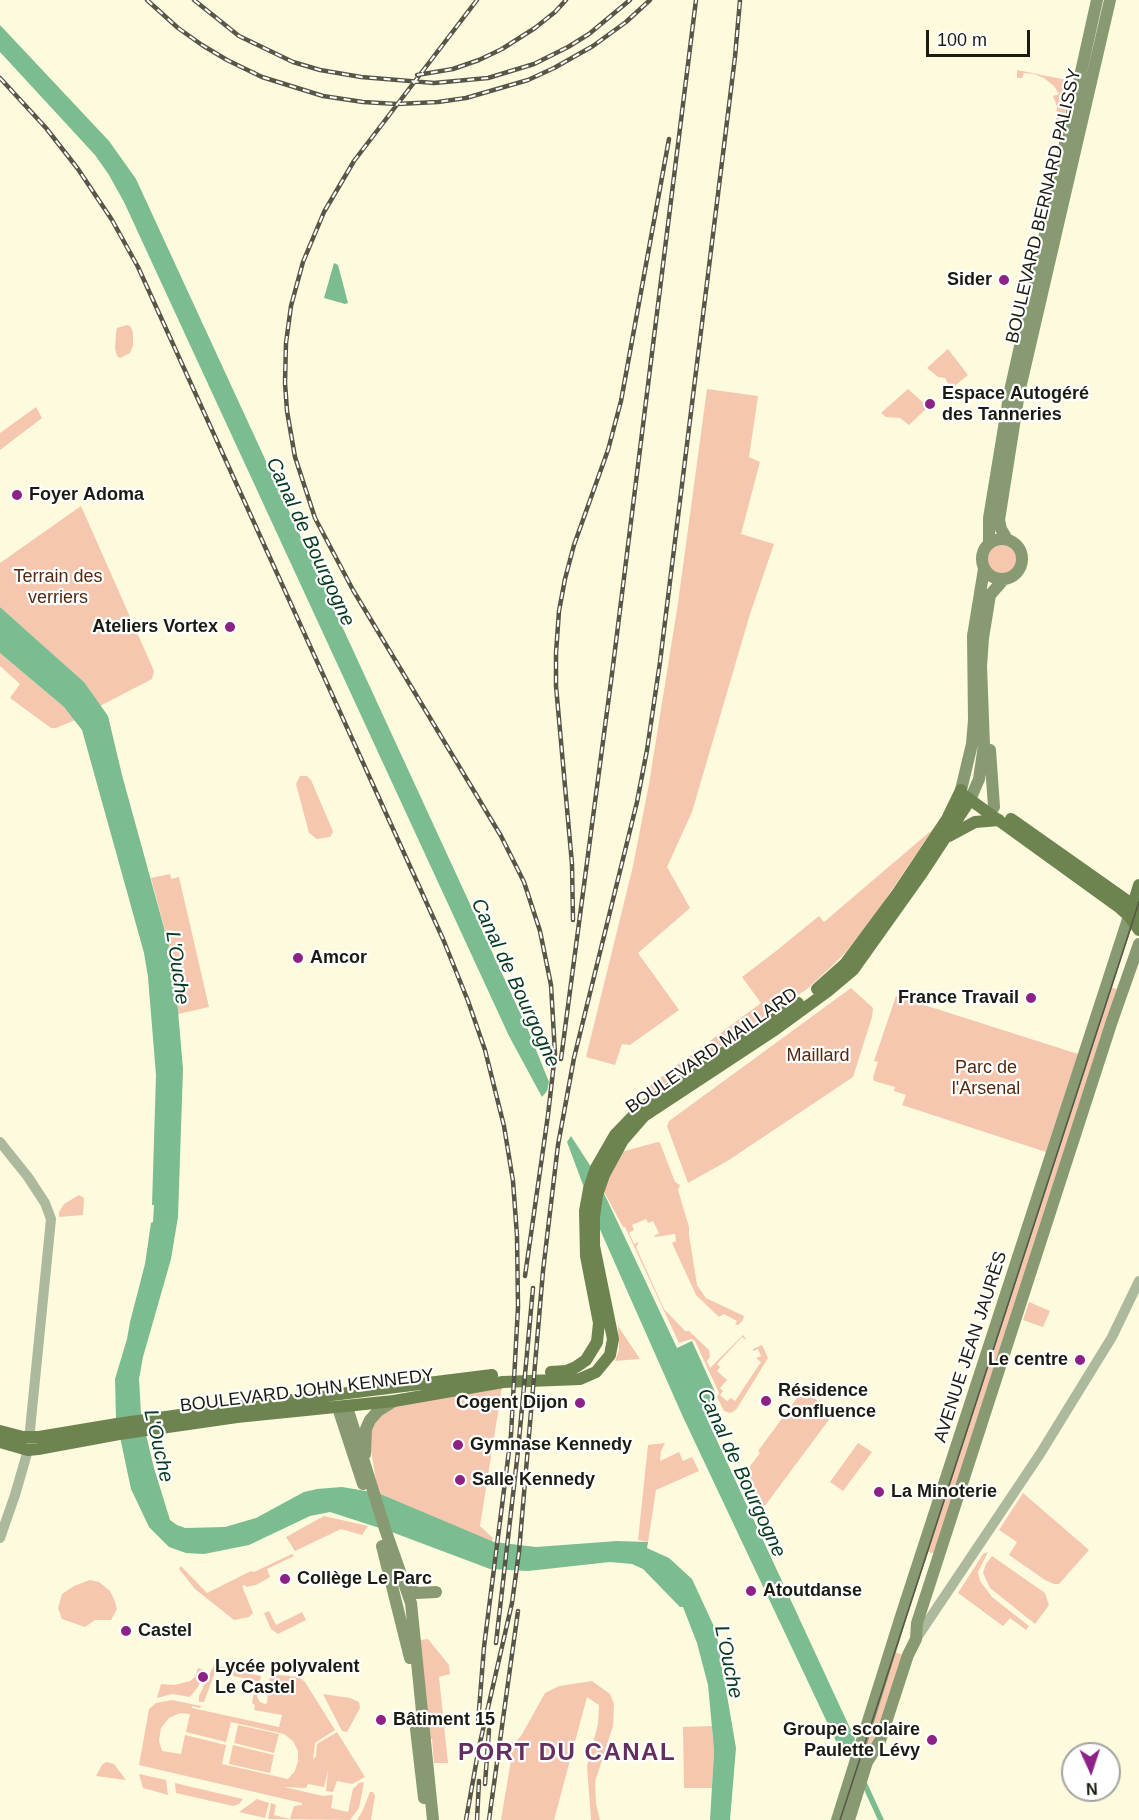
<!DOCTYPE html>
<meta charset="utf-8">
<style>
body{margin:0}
#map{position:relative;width:1139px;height:1820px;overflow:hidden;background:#fefade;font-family:Arial,sans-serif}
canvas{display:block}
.north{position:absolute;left:1061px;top:1742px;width:60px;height:60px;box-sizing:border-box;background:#fff;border:2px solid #a4a4a0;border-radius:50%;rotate:177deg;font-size:16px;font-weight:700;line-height:24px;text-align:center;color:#1c1b11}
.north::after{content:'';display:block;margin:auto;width:21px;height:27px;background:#8c2186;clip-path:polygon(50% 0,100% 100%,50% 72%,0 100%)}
.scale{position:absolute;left:926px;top:30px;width:104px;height:27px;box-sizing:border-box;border:3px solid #1c1b11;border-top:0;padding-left:8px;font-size:18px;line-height:21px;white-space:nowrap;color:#1c1b11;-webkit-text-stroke:4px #fff;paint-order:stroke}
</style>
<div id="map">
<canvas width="1139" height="1820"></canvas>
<div class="north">N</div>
<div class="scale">100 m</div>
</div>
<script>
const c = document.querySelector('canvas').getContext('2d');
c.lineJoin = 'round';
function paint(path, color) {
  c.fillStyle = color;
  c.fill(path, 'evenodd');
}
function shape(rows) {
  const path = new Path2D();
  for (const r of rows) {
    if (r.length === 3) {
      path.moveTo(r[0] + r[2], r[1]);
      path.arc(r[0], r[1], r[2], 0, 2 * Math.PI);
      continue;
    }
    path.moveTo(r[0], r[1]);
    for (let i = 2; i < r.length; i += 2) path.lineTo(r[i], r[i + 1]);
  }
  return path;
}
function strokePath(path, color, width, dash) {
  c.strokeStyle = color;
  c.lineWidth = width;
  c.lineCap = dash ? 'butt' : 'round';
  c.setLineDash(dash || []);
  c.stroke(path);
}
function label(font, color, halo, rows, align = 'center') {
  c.font = font + ' Arial,sans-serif';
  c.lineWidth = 4.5;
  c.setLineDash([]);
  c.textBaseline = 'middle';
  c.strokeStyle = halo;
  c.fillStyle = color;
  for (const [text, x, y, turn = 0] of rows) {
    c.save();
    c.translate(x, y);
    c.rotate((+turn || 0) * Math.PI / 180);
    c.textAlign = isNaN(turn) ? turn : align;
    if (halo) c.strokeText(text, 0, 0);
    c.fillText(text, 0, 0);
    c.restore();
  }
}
const green = shape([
 [1017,70,1072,81,1063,122,1056,121,1057,107,1053,96,1059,94,1054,86,1044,78,1034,74,1024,73,1022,78,1017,78],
 [127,325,130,326,133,332,133,346,130,353,120,358,117,356,115,349,116,333,117,328],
 [948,349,968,375,951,389,945,378,938,377,927,368],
 [707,389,758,396,749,457,760,462,741,534,774,544,750,614,692,812,667,867,690,908,638,953,679,1010,630,1045,622,1044,615,1065,586,1057,633,866,649,784,678,603],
 [908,389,928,407,909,425,900,418,886,417,881,413],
 [36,407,42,418,0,450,0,433],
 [81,506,154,671,152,679,100,706,84,682,0,607,0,563],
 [1002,559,16],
 [0,653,64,707,75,720,56,728,51,728,10,698,20,684,0,666],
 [300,776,307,776,311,780,332,829,333,832,330,837,317,839,309,833,296,784],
 [933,829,877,912,846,952,831,967,807,989,647,1095,645,1089,761,1003,742,977,776,951,819,916,824,922],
 [170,874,171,879,179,877,209,1007,178,1014,174,964,151,878],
 [1110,987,1120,990,936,1554,926,1551],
 [851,988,873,1008,872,1017,853,1077,729,1160,688,1183,667,1126,669,1121],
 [896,996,1078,1054,1046,1152,902,1105,906,1095,894,1091,895,1087,874,1081,873,1077,878,1062,874,1061],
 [658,1142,660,1143,675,1182,680,1185,678,1190,689,1227,689,1235,697,1285,706,1298,744,1316,743,1320,738,1325,735,1324,737,1321,724,1314,719,1317,696,1295,672,1243,676,1241,675,1234,655,1237,654,1236,659,1233,653,1221,648,1223,646,1219,632,1225,634,1230,629,1233,634,1244,639,1242,636,1247,664,1309,685,1331,689,1331,709,1350,710,1357,707,1361,710,1368,743,1335,746,1339,746,1340,742,1337,717,1364,720,1367,717,1371,727,1380,720,1388,723,1391,720,1395,727,1401,731,1398,735,1401,761,1362,756,1358,761,1356,758,1349,753,1351,753,1349,762,1345,768,1358,736,1410,730,1413,724,1411,717,1397,719,1393,695,1341,691,1339,679,1343,625,1227,623,1227,603,1190,621,1152],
 [79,1195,84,1198,83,1215,59,1217,59,1212,64,1204],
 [1029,1302,1050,1311,1043,1327,1023,1320],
 [618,1326,640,1359,615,1361,619,1350],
 [502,1387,480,1526,493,1538,492,1542,378,1493,369,1438,376,1418,397,1405],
 [803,1390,834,1413,761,1511,744,1474,760,1453,758,1451],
 [665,1443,661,1451,660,1461,679,1452,683,1461,692,1457,699,1471,656,1490,648,1542,638,1540,648,1445],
 [858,1443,872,1452,843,1491,830,1482],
 [1023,1493,1089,1550,1059,1584,1054,1584,1045,1580,1009,1555,1017,1542,999,1530],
 [324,1516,368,1526,362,1535,341,1529,295,1551,286,1537],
 [988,1552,978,1572,980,1581,992,1597,1029,1626,1026,1630,1010,1618,1003,1626,958,1593,983,1554],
 [292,1554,294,1556,267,1569,270,1577,256,1585,246,1587,245,1585,242,1586,253,1613,249,1617,234,1620,195,1589,179,1569,181,1566,207,1593,251,1571,254,1572],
 [992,1556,1045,1593,1049,1605,1035,1624,990,1588,983,1573,986,1564],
 [90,1580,99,1582,110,1591,114,1599,117,1609,111,1620,95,1620,85,1627,62,1619,58,1608,62,1594,74,1586],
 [269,1611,276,1625,302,1612,306,1620,278,1634,271,1629,264,1613],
 [428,1639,449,1665,450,1674,439,1677,448,1763,434,1763,432,1739,430,1739,420,1640],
 [894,1652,904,1655,875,1745,867,1758,860,1756],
 [214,1665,261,1676,257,1697,260,1702,265,1704,267,1703,270,1674,299,1677,305,1682,335,1730,315,1743,313,1760,316,1756,317,1744,337,1732,365,1777,352,1784,337,1781,333,1792,326,1791,328,1771,324,1787,308,1784,306,1788,284,1787,323,1796,333,1795,331,1808,348,1812,353,1789,359,1783,364,1782,359,1808,350,1820,268,1819,271,1803,276,1805,274,1815,290,1819,294,1806,302,1805,302,1803,139,1765,149,1709,156,1703,172,1700,201,1706,200,1708,192,1706,192,1708,279,1727,282,1715,254,1710,255,1705,252,1703,256,1681,215,1672,204,1702,199,1702,199,1696],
 [180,1713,190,1714,186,1732,226,1742,231,1722,284,1734,293,1741,298,1751,298,1761,295,1771,288,1779,222,1764,226,1745,185,1735,181,1754,162,1751,159,1741,161,1728,169,1718],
 [198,1668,204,1670,198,1687,190,1697,172,1694,157,1698,161,1684,175,1685,190,1681,195,1677],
 [592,1681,610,1694,614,1704,613,1726,595,1782,596,1804,600,1820,591,1820,587,1766,598,1724,599,1705,587,1697,554,1820,501,1820,512,1754,501,1756,502,1746,516,1741,521,1736,545,1693,559,1686],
 [323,1694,350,1698,359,1702,360,1708,347,1732,342,1731],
 [238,1725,279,1734,274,1753,234,1743],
 [712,1726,714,1753,712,1788,684,1788,683,1727],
 [233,1745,274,1755,270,1773,229,1764],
 [106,1762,114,1764,126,1780,96,1776,102,1765],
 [139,1774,166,1780,168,1795,143,1788],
 [175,1783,243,1799,239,1804,233,1806,176,1793],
 [370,1792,373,1792,375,1796,371,1820,357,1820,362,1812],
 [257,1799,269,1803,265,1818,239,1812]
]);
const water = shape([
 [0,25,109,141,136,179,528,1030,549,1082,547,1091,542,1097,509,1036,124,202,109,175,95,155,0,52],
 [334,263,338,265,348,303,345,304,324,298],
 [0,607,84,682,108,716,122,775,174,964,183,1069,178,1217,171,1259,143,1357,139,1379,141,1414,154,1468,170,1520,177,1525,185,1528,225,1527,256,1518,304,1492,317,1489,342,1487,378,1493,494,1542,536,1547,617,1541,648,1542,647,1548,669,1558,692,1579,716,1631,736,1748,730,1820,710,1820,714,1753,713,1738,708,1685,697,1643,683,1607,680,1607,643,1569,632,1564,610,1562,528,1571,490,1569,389,1531,330,1512,310,1516,249,1545,204,1554,186,1553,169,1547,149,1527,131,1489,116,1418,115,1379,127,1339,130,1322,145,1264,151,1223,153,1222,154,1205,152,1205,156,1075,148,977,144,953,82,730,64,707,0,653],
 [571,1136,593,1170,677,1348,692,1341,715,1392,707,1419,855,1739,852,1750,884,1820,878,1820,849,1757,843,1756,683,1417,598,1225,567,1142]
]);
const tertiary = shape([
 [0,1142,28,1177,45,1203,51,1219,28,1450,15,1495,0,1538],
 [916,1639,1040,1454,1112,1337,1139,1281]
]);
const secondary = shape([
 [1002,559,20],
 [1007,539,1001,529,999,520,1019,393,1110,0],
 [989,542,989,518,1010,391,1097,0],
 [990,750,994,807],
 [961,790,972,744,974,720,973,636,984,569],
 [970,800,979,779,984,745,981,666,983,638,990,595,1004,579],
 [347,1407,385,1529,411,1603,433,1820],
 [338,1408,363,1484],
 [365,1454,366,1429,370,1420,378,1411,394,1401],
 [382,1546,410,1658],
 [404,1584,417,1593,436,1592],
 [416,1729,424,1798],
 [837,1820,902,1613,1129,916],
 [849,1820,867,1762,880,1741,908,1655,916,1639,917,1623,1112,1021,1139,944]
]);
const primary = shape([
 [965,796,1120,908,1129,916,1139,930],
 [1011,819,1133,905,1139,914],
 [949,836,975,822,999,820],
 [1131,912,1139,885],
 [817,989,845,964,897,894,947,819,961,790],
 [551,1372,566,1371,576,1367,586,1360,597,1342,599,1323,586,1256,585,1211,589,1189,596,1168,615,1135,641,1108,798,1003],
 [0,1431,23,1437,39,1437,117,1424,236,1407,492,1375],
 [0,1442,28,1450,38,1449,119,1434,237,1417,394,1401,503,1382,580,1379,596,1372,610,1355,613,1339,594,1246,594,1217,597,1195,604,1175,623,1140,644,1116,776,1029,828,991,853,970,922,873,970,800]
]);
const tram = shape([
 [840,1820,1139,902]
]);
const rail = shape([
 [147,0,178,28,202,45,227,60,262,77,323,96,363,102,397,104,438,102,466,98,528,80,554,68,593,46,626,22,650,0],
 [194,0,239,36,293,62,320,70,361,77,434,83,488,78,534,64,568,47,589,34,630,0],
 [477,0,354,161,324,212,303,262,291,306,286,343,285,383,287,411,295,457,315,518,353,590,501,836,524,882,540,931,551,985,555,1054,548,1115,525,1276],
 [417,75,453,69,479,60,502,49,535,28,555,12,566,0],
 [0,78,46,128,78,169,112,220,138,267,443,939,468,1001,485,1050,504,1126,513,1181,517,1236,518,1307,511,1435,484,1647,478,1723],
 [573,920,572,864,556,686,556,653,559,611,565,579,574,545,608,450,621,401,669,139],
 [561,1059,613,666,696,0],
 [496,1643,518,1451,533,1288],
 [485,1784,489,1730],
 [466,1820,479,1747,512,1603,519,1552,543,1271,558,1145,574,1058,637,802,647,750,660,662,735,57,740,0],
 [477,1820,479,1781],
 [489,1820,518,1611]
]);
const markers = [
 [1004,280,6,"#8c2186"],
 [930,404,6,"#8c2186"],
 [17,495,6,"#8c2186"],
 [230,627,6,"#8c2186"],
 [298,958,6,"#8c2186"],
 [1031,998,6,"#8c2186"],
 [1080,1360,6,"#8c2186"],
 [766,1401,6,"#8c2186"],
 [580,1403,6,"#8c2186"],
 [458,1445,6,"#8c2186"],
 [460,1480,6,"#8c2186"],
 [879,1492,6,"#8c2186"],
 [285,1579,6,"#8c2186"],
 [751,1591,6,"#8c2186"],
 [126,1631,6,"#8c2186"],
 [203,1677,6,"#8c2186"],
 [381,1720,6,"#8c2186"],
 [932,1740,6,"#8c2186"]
];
const streetNames = [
 ["BOULEVARD BERNARD PALISSY",1044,206,-77],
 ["BOULEVARD MAILLARD",712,1051,-35],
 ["AVENUE JEAN JAURÈS",971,1347,-72],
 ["BOULEVARD JOHN KENNEDY",307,1391,-7]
];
const poiNames = [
 ["Sider",992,280,"right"],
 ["Espace Autogéré",942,394],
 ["des Tanneries",942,415],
 ["Foyer Adoma",29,495],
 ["Ateliers Vortex",218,627,"right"],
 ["Amcor",310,958],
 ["France Travail",1019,998,"right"],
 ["Le centre",1068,1360,"right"],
 ["Résidence",778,1391],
 ["Confluence",778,1412],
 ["Cogent Dijon",568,1403,"right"],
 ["Gymnase Kennedy",470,1445],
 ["Salle Kennedy",472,1480],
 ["La Minoterie",891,1492],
 ["Collège Le Parc",297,1579],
 ["Atoutdanse",763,1591],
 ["Castel",138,1631],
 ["Lycée polyvalent",215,1667],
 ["Le Castel",215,1688],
 ["Bâtiment 15",393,1720],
 ["Groupe scolaire",920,1730,"right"],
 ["Paulette Lévy",920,1751,"right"]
];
const parkNames = [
 ["Terrain des",58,577],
 ["verriers",58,598],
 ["Maillard",818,1056],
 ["Parc de",986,1068],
 ["l'Arsenal",986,1089]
];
const waterNames = [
 ["Canal de Bourgogne",310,542,65],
 ["L'Ouche",177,968,82],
 ["Canal de Bourgogne",515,983,65],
 ["L'Ouche",158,1446,77],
 ["Canal de Bourgogne",741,1473,65],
 ["L'Ouche",728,1662,78]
];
const districtNames = [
 ["PORT DU CANAL",567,1753]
];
paint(green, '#f6c7af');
paint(water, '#7bbc90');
strokePath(tertiary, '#acb99d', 10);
strokePath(secondary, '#879a71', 12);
strokePath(primary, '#6d8350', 12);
strokePath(tram, '#575647', 1.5);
strokePath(rail, '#575647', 4.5);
strokePath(rail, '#fff', 2, [7]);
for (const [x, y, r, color] of markers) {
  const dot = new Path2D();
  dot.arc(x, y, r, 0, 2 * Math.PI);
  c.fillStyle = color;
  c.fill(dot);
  strokePath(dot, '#fff', 2);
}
label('18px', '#1c1b11', '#fff', streetNames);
label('bold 18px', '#1c1b11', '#fff', poiNames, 'left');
label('18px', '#52280e', '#fff', parkNames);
label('italic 20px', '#063a1e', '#fff', waterNames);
c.letterSpacing = '1.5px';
label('bold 24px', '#632f5e', '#fff', districtNames);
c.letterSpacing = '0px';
</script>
